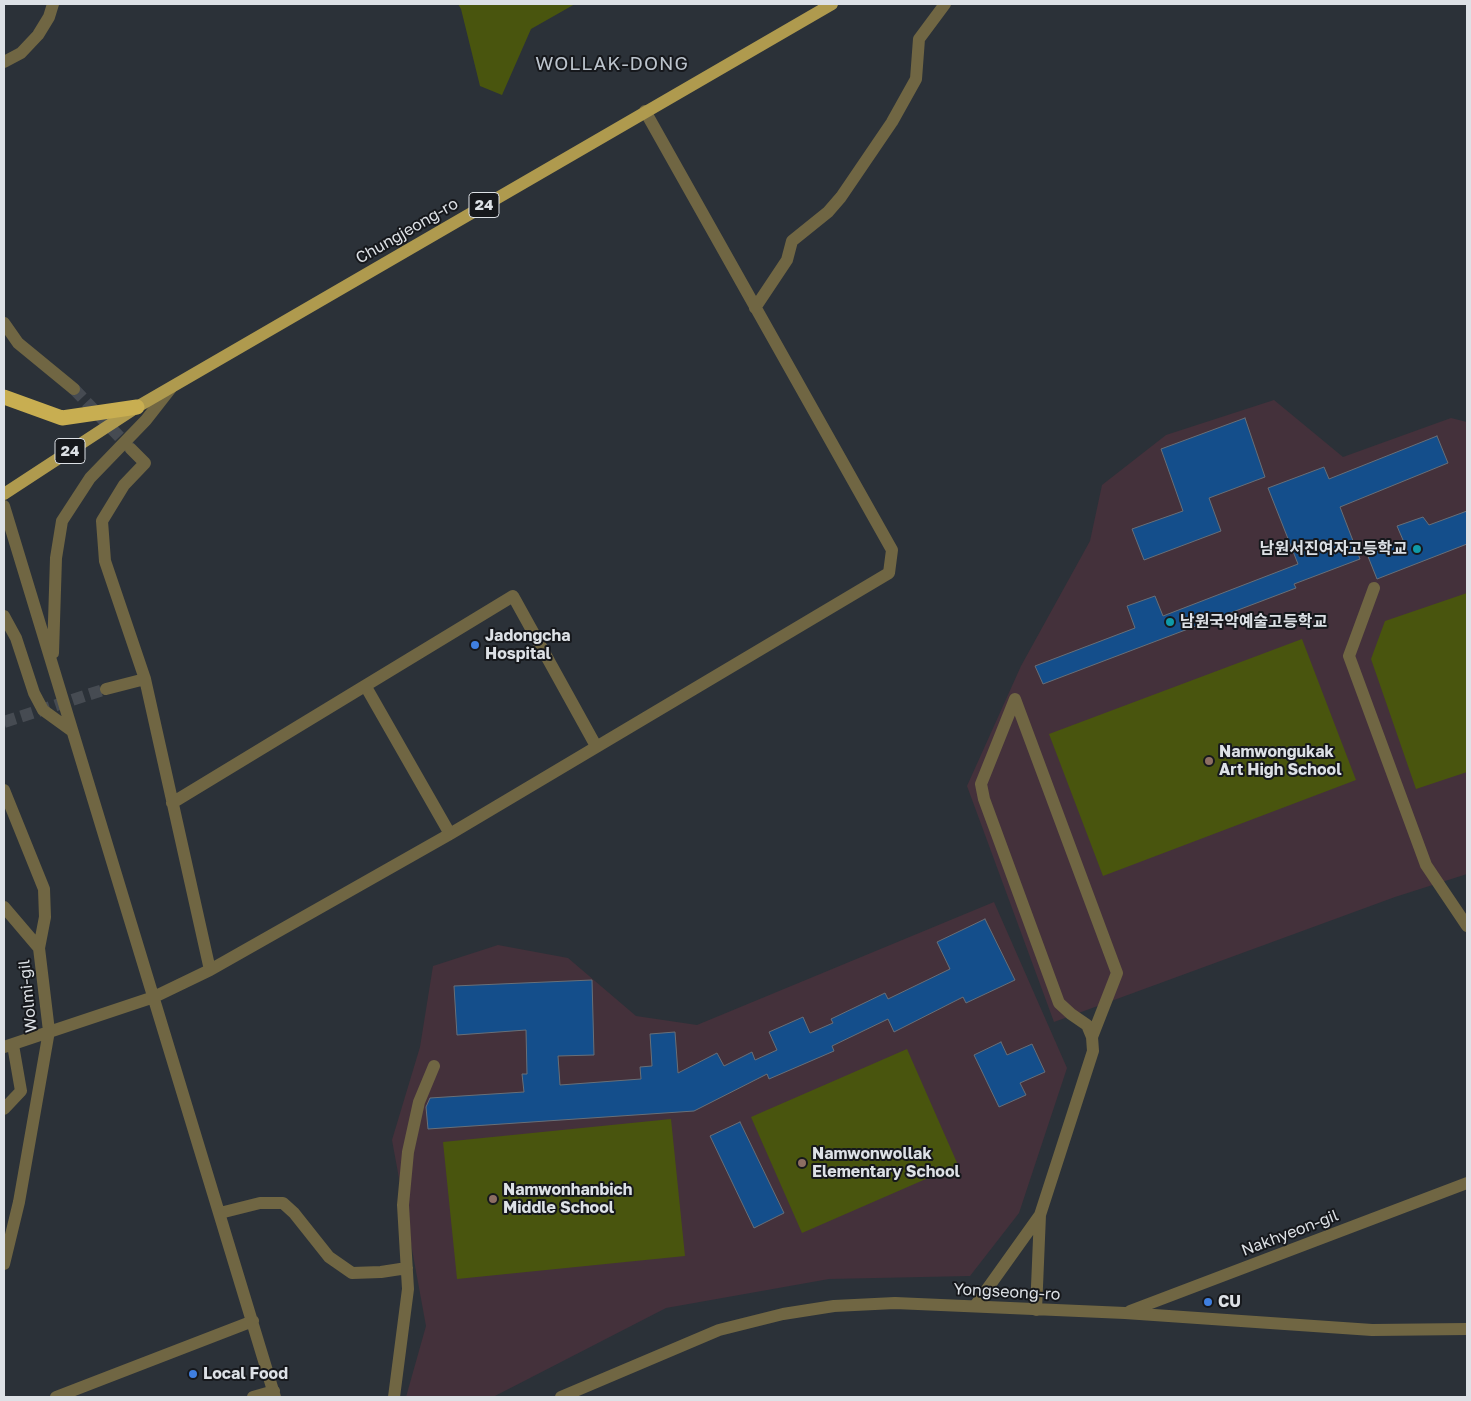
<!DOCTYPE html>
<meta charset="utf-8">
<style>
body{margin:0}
#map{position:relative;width:1471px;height:1401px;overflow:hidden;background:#2b3138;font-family:"Golos Text",sans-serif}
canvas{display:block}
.frame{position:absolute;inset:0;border:5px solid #dde1e6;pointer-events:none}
</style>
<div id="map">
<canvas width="1471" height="1401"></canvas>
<div class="frame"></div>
</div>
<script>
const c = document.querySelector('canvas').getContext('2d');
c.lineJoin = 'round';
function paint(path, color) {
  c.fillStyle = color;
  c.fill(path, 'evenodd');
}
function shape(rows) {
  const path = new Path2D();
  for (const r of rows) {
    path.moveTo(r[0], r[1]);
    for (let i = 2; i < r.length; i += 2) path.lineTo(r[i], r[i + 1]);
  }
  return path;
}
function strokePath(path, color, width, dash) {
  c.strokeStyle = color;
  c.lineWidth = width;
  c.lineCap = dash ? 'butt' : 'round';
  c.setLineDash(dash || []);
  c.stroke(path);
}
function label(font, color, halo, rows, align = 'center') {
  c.font = font + ' "Golos Text","Noto Sans KR",sans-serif';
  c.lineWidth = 4;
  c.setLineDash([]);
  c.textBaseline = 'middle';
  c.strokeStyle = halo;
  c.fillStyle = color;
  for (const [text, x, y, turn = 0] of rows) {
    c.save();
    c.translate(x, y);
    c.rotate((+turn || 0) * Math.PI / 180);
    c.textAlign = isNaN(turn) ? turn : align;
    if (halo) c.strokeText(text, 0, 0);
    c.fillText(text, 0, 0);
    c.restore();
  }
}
const education = shape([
 [1274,400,1343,457,1451,418,1467,422,1467,874,1395,897,1054,1022,967,786,1021,666,1090,541,1102,485,1166,435],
 [994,902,1067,1068,1019,1213,970,1276,829,1279,666,1308,493,1397,406,1397,426,1326,392,1140,420,1047,433,966,498,945,568,958,636,1016,697,1025]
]);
const green = shape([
 [458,4,575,4,531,29,502,95,480,86,461,9],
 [1467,593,1467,772,1416,789,1371,659,1385,621],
 [1302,639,1356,780,1103,876,1049,734],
 [907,1049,958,1165,802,1233,751,1117],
 [671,1119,685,1256,457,1279,443,1142]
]);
const building = shape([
 [1245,418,1265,477,1209,498,1221,531,1144,560,1132,529,1183,511,1161,449,1245,418],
 [1437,436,1448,463,1340,507,1360,559,1294,584,1296,588,1043,684,1035,666,1135,628,1127,606,1155,596,1163,616,1298,564,1268,488,1324,467,1329,479,1437,436],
 [1467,511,1467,544,1377,579,1367,554,1403,540,1397,526,1423,517,1429,525,1467,511],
 [985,919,1015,980,966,1003,963,997,894,1032,888,1019,832,1046,834,1051,769,1079,767,1074,694,1111,428,1129,426,1107,430,1098,524,1092,522,1074,527,1074,526,1030,457,1035,454,986,592,980,594,1055,558,1056,560,1085,641,1079,640,1067,652,1066,650,1034,675,1032,678,1073,717,1053,724,1066,752,1052,755,1060,777,1050,769,1032,803,1017,810,1033,833,1023,831,1019,885,993,888,999,950,969,937,942,985,919],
 [1001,1042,1007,1055,1032,1044,1045,1072,1020,1083,1026,1095,999,1107,974,1055,1001,1042],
 [740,1122,784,1213,754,1228,710,1136,740,1122]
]);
const minorTunnel = shape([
 [74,389,131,449],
 [4,722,106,689]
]);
const minor = shape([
 [4,62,21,53,38,35,49,17,53,4],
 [755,308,787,260,792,241,828,212,841,197,892,122,916,79,919,39,945,4],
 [4,323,18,343,74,389],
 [131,449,145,463,124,485,102,521,105,561,145,679,210,970],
 [4,506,275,1397],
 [1374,588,1349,656,1426,865,1467,926],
 [4,616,16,638,34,693,43,710,72,731],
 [53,653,56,558,62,521,90,478,146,420,171,388],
 [366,687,450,834],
 [106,689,145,679],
 [4,790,44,889,45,917,39,948,49,1031,19,1202,4,1264],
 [172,803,513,596,596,746],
 [4,907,39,948],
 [4,1047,154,997,210,970,450,834,889,573,892,550,645,111],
 [4,1109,21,1091,13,1045],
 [220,1213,260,1203,283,1203,294,1213,329,1257,352,1273,381,1272,407,1268],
 [1040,1215,1093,1051,1092,1037,1087,1025,1071,1014,1059,1003,984,799,981,784,1015,699,1117,973,1092,1037],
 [975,1306,1040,1215,1036,1310],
 [1130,1311,1467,1183],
 [56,1397,253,1321],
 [253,1397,274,1391],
 [394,1397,408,1289,403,1205,408,1152,419,1102,434,1066],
 [561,1397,719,1330,783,1314,834,1306,895,1303,1125,1313,1372,1330,1467,1329]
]);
const major = shape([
 [4,494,137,407,832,4]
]);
const highway = shape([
 [4,397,62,418,137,407]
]);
const markers = [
 [1417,549,5,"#0f9aa8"],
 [1170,622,5,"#0f9aa8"],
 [475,645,5,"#3f7fe0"],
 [1209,761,5,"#8d6e63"],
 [802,1163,5,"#8d6e63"],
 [493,1199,5,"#8d6e63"],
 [1208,1302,5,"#3f7fe0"],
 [193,1374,5,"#3f7fe0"]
];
const shields = [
 [484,205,30],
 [70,451,30]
];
const shieldNames = [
 ["24",484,205],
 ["24",70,451]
];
const streetNames = [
 ["Chungjeong-ro",407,231,-30],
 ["Wolmi-gil",28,996,-96],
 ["Nakhyeon-gil",1290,1233,-21],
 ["Yongseong-ro",1007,1292,3]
];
const poiNames = [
 ["남원서진여자고등학교",1407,549,"right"],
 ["남원국악예술고등학교",1180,622],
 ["Jadongcha",485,636],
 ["Hospital",485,654],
 ["Namwongukak",1219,752],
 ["Art High School",1219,770],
 ["Namwonwollak",812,1154],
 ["Elementary School",812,1172],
 ["Namwonhanbich",503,1190],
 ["Middle School",503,1208],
 ["CU",1218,1302],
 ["Local Food",203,1374]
];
const quarterNames = [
 ["WOLLAK-DONG",612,64]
];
paint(education, '#44313b');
paint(green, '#49550e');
paint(building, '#144e8b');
strokePath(building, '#686f78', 1);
strokePath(minorTunnel, '#464b52', 12, [12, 6]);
strokePath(minor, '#706643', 12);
strokePath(major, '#af9a4e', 12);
strokePath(highway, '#c8ae51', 15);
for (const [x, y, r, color] of markers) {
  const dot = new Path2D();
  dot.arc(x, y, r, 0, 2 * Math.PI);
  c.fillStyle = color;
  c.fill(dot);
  strokePath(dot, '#16181c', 2);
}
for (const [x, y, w] of shields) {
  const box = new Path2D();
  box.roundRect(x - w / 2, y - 12.5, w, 25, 4);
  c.fillStyle = '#16181c';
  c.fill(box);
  strokePath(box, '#dde1e6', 1);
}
label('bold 15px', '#dde1e6', null, shieldNames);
label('16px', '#dde1e6', '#16181c', streetNames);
label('bold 16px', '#dde1e6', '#16181c', poiNames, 'left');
c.letterSpacing = '1px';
label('19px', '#bcc4cd', '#16181c', quarterNames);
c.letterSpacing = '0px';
</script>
